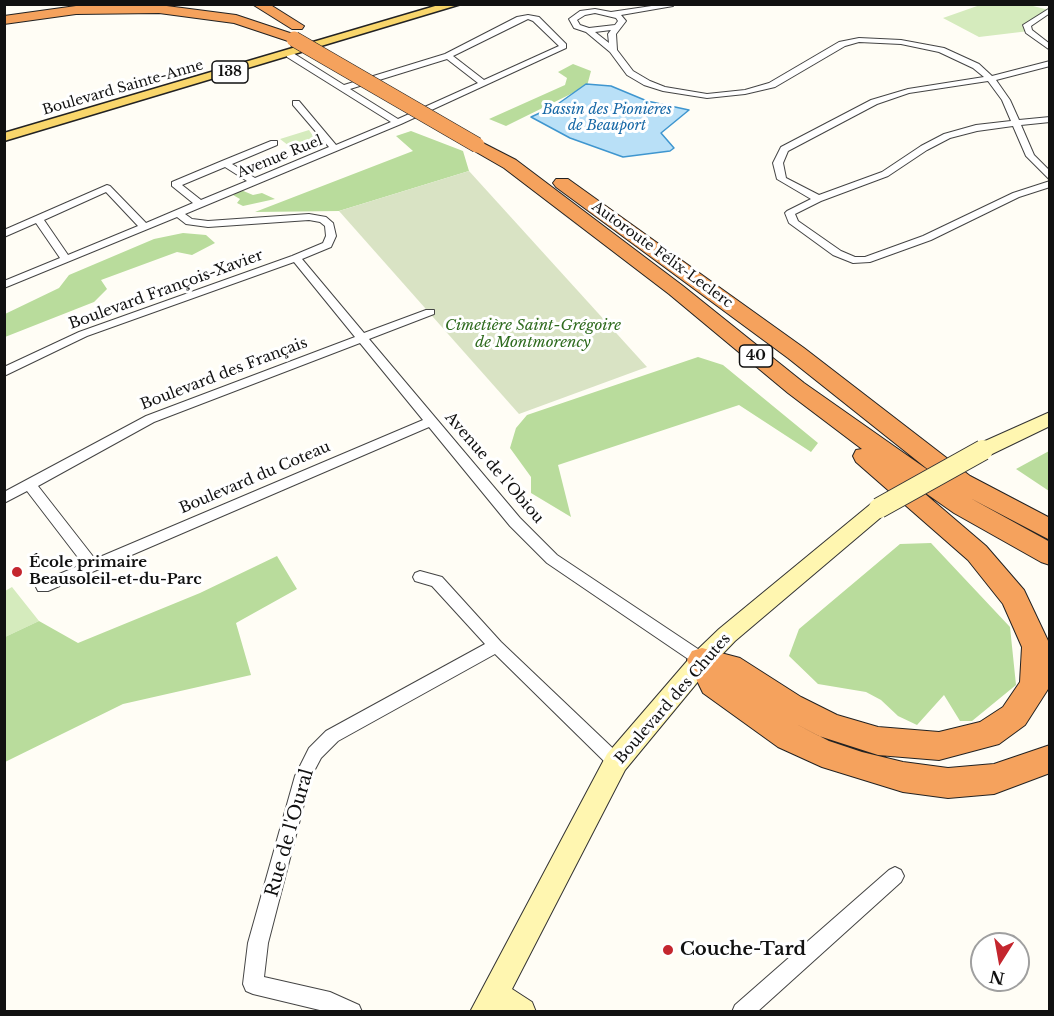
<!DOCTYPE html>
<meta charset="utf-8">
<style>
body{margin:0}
#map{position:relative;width:1054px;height:1016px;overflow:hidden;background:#fffdf5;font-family:"Libre Baskerville",serif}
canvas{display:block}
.frame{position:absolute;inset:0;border:6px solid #111;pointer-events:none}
.north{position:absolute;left:970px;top:932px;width:60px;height:60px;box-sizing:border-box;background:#fff;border:2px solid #a0a0a0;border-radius:50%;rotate:191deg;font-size:16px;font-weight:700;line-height:24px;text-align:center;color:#111}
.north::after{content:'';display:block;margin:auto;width:21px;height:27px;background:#c4262e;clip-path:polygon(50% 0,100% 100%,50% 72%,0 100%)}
</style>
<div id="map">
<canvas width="1054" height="1016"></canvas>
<div class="frame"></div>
<div class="north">N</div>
</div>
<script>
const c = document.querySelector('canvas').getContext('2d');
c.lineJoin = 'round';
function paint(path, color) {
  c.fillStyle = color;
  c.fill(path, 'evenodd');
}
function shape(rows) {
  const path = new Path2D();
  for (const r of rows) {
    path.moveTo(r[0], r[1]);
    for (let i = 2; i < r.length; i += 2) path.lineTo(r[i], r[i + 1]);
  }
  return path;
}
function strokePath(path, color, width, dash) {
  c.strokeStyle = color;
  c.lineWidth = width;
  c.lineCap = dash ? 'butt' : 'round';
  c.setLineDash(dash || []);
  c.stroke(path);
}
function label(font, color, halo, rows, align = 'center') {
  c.font = font + ' "Libre Baskerville",serif';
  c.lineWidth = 6;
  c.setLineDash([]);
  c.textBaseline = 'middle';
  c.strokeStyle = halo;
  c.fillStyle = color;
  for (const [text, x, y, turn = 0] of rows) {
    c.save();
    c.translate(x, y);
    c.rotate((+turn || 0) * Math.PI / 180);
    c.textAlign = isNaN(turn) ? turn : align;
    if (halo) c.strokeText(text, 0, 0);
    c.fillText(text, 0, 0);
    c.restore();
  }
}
const green = shape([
 [980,5,1029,5,1049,10,1027,24,1029,31,979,37,943,18],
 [309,130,317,142,293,149,280,139],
 [12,587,39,621,5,637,5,591]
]);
const forest = shape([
 [573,64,591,71,587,86,506,126,489,119,565,85,567,78,558,72],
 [411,131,463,151,469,171,339,211,255,212,413,151,396,136],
 [241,190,253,195,262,193,275,199,243,206,237,203,240,199,233,195],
 [183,233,206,235,215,243,192,255,177,252,101,280,107,289,94,302,5,337,5,314,59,288,69,275,154,239],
 [698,357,723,365,818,443,811,452,739,405,558,465,571,517,531,493,531,477,510,448,516,428,527,415],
 [1049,451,1049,491,1016,469],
 [931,543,1010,627,1016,685,972,721,960,721,944,695,917,725,898,716,881,700,866,692,818,684,789,656,799,629,900,544],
 [277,556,297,589,236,623,251,675,123,704,5,762,5,637,39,621,78,643,200,593]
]);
const cemetery = shape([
 [469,171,647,367,519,414,339,211]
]);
const water = shape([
 [586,84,611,86,647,101,689,110,661,133,674,148,670,151,623,157,570,138,531,117,555,106,586,84]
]);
const street = shape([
 [665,4,673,6,621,15,626,21,616,34,617,50,633,71,650,81,665,87,707,94,745,90,769,83,839,42,859,38,901,40,944,48,979,64,992,76,1050,61,1050,66,996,80,1010,100,1019,120,1050,117,1050,122,1021,125,1034,155,1050,171,1050,180,1026,156,1013,126,977,131,950,138,927,150,888,176,821,201,795,214,798,221,841,251,855,257,865,257,923,236,1013,193,1050,181,1050,187,1019,197,931,240,870,262,853,263,833,255,789,223,785,213,787,211,811,199,777,179,773,163,781,147,871,100,908,89,984,77,973,68,939,52,901,44,859,42,845,46,775,87,745,94,707,98,663,91,644,85,627,75,610,52,586,32,574,28,569,19,580,11,595,9,611,12,665,4],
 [595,13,616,18,618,21,615,25,589,28,580,25,577,20,585,15,595,13],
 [611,30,608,34,609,43,595,32,611,30],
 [988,81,1002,100,1011,121,976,125,944,134,921,146,882,172,819,195,786,178,783,163,788,151,877,104,909,93,988,81],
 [1050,8,1050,13,1031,26,1032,30,1050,44,1050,50,1026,33,1023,25,1050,8],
 [528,15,539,17,566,44,566,48,401,124,185,214,192,219,208,221,309,214,326,217,333,223,336,236,331,247,302,259,364,333,426,310,434,310,434,314,369,339,520,518,557,555,707,655,710,660,707,665,702,666,697,665,547,563,510,526,429,427,48,591,38,591,36,587,38,583,83,564,27,491,4,503,4,492,146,416,355,337,294,262,87,336,4,376,4,367,79,332,292,256,323,243,326,236,325,226,320,222,309,220,208,227,186,224,177,217,4,288,4,281,60,258,36,223,4,237,4,230,107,185,110,186,146,223,193,203,172,186,172,182,222,161,271,141,277,141,277,145,232,164,255,178,329,147,293,105,293,101,299,101,336,145,391,122,287,57,287,53,293,53,344,85,445,54,517,17,528,15],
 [528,19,533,21,559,46,484,80,453,56,528,19],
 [447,59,478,83,398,119,350,89,447,59],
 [225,167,247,181,201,200,182,185,225,167],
 [106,192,138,226,68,255,44,220,106,192],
 [360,343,423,420,95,559,38,486,154,422,360,343],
 [420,571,442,577,501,642,622,757,624,762,622,767,616,770,610,767,495,654,338,741,321,758,311,777,268,943,264,977,330,992,359,1005,362,1012,328,1012,253,994,246,991,243,984,248,943,295,776,309,748,326,731,485,644,432,586,415,581,413,577,415,573,420,571],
 [895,867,901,870,904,876,901,882,757,1012,732,1012,735,1005,889,870,895,867]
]);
const secondary = shape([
 [1050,412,1050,426,990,455,983,456,976,455,974,450,976,445,1050,412],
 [879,501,886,503,889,508,886,513,735,641,710,667,625,770,512,989,532,1002,536,1012,470,1012,607,754,694,653,719,629,872,503,879,501]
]);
const primary = shape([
 [442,4,461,4,4,141,4,133,442,4]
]);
const highway = shape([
 [252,4,269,4,304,26,302,29,292,29,252,4],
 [159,5,236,15,299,36,301,39,294,43,234,23,159,13,76,14,4,24,4,16,76,6,159,5],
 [477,140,516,160,683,286,804,383,935,475,788,358,556,187,553,183,556,179,568,179,804,348,970,476,1050,518,1050,540,970,498,1050,542,1050,565,1041,562,954,513,917,487,986,546,1024,590,1050,645,1050,686,1025,725,999,744,939,760,878,755,819,736,792,722,829,741,862,752,903,762,948,768,994,764,1050,745,1050,773,994,794,948,798,903,792,822,767,778,747,703,693,687,660,692,651,702,648,740,658,801,697,837,715,878,727,939,732,980,722,1003,707,1020,682,1022,647,1003,604,968,560,856,462,853,456,856,450,862,449,788,393,669,294,504,168,471,149,469,145,471,141,477,140]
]);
const secondaryBridge = shape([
 [879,508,983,450]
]);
const highwayBridge = shape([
 [294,39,477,145]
]);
const markers = [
 [17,572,6,"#c4262e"],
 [668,950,6,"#c4262e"]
];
const shields = [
 [230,72,36],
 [756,356,33]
];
const shieldNames = [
 ["138",230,72],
 ["40",756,356]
];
const farStreetnames = [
 ["Boulevard Sainte-Anne",123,88,-16],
 ["Avenue Ruel",280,157,-22],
 ["Autoroute Félix-Leclerc",662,255,36]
];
const farWaternames = [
 ["Bassin des Pionieres",607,110],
 ["de Beauport",607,126]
];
const streetNames = [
 ["Boulevard François-Xavier",166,290,-20],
 ["Boulevard des Français",224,374,-21],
 ["Avenue de l'Obiou",494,468,49],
 ["Boulevard du Coteau",255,478,-23],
 ["Boulevard des Chutes",673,699,-49]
];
const parkNames = [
 ["Cimetière Saint-Grégoire",533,326],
 ["de Montmorency",533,343]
];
const poiNames = [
 ["École primaire",29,563],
 ["Beausoleil-et-du-Parc",29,580]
];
const nearStreetnames = [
 ["Rue de l'Oural",290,833,-74]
];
const nearPoinames = [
 ["Couche-Tard",680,950]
];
paint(green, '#d5ebbd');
paint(forest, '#b9dc9c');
paint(cemetery, '#d9e3c4');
paint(water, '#b9e0f7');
strokePath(water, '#3f96cf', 1.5);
strokePath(street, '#444', 2);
strokePath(secondary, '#333', 2);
strokePath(primary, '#222', 3);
strokePath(highway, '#222', 2);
paint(street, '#fff');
paint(secondary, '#fff6b0');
paint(primary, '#f9d66b');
paint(highway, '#f5a25d');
strokePath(secondaryBridge, '#333', 22, []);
strokePath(highwayBridge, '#222', 16, []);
strokePath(secondaryBridge, '#fff6b0', 20);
strokePath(highwayBridge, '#f5a25d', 15);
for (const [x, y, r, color] of markers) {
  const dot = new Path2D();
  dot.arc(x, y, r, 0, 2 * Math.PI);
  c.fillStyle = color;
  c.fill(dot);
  strokePath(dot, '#fff', 2);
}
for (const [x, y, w] of shields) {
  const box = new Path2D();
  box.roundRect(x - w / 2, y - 11, w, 22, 4.5);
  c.fillStyle = '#fff';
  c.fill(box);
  strokePath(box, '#111', 1.5);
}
label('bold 14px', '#111', null, shieldNames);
label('14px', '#111', '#fff', farStreetnames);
label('italic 14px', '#1768a6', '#fff', farWaternames);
label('15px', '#111', '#fff', streetNames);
label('italic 15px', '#2f6b1f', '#fff', parkNames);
label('bold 15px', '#111', '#fff', poiNames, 'left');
label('18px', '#111', '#fff', nearStreetnames);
label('bold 18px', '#111', '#fff', nearPoinames, 'left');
</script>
